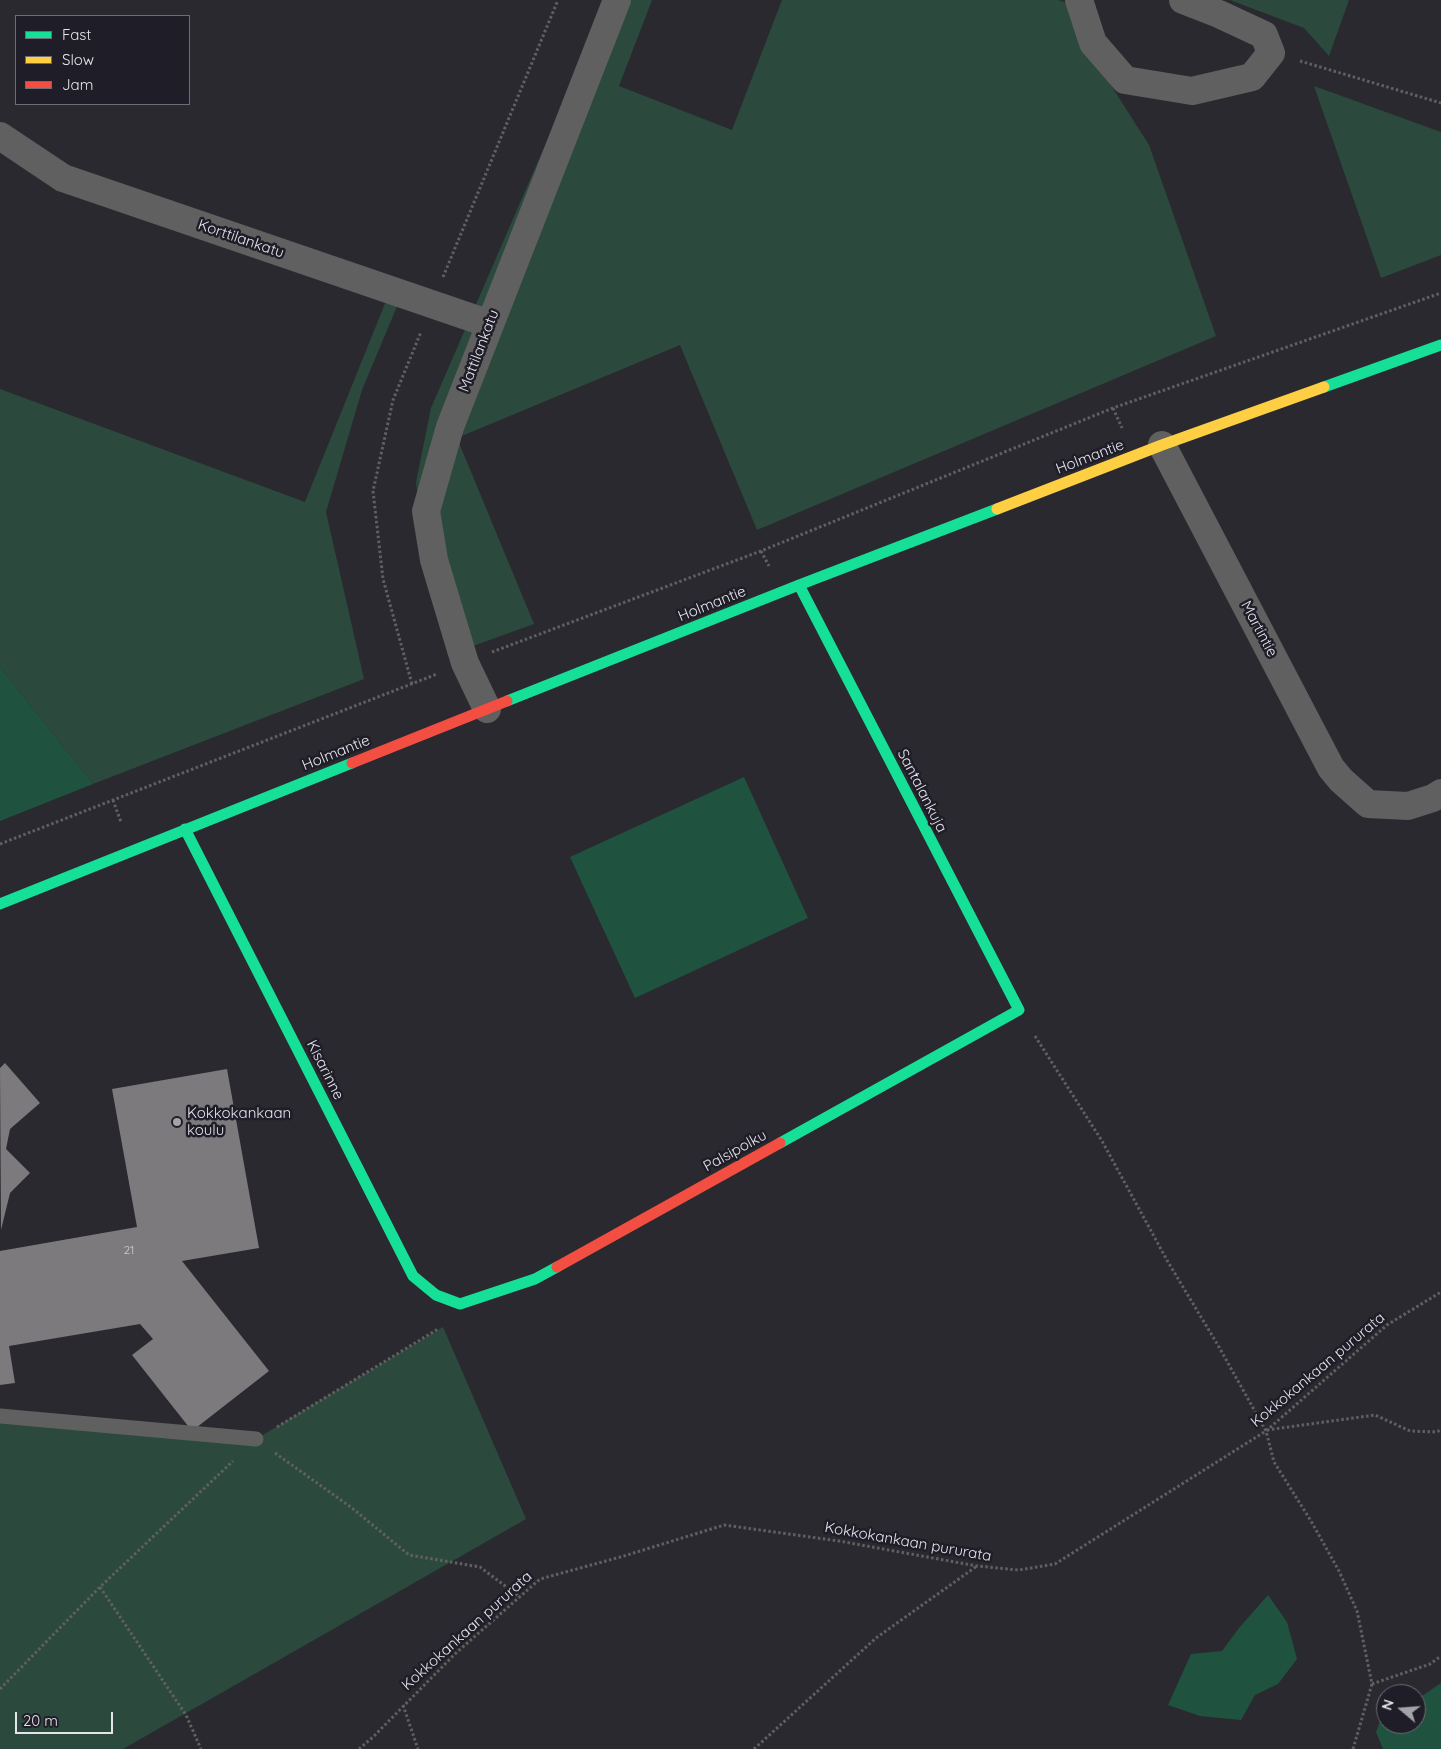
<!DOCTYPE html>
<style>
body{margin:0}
#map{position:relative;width:1441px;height:1749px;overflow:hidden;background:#2a292f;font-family:Quicksand,sans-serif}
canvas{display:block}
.legend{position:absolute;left:15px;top:15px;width:175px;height:90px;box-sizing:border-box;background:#1f1d27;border:1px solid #6e6d75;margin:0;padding:6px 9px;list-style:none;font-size:15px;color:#e5e4eb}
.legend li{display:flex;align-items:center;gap:10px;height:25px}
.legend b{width:25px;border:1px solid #6e6d75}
.north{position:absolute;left:1376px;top:1684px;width:50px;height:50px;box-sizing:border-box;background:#1f1d27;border:1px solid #6e6d75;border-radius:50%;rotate:288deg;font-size:14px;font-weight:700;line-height:20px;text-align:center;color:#e5e4eb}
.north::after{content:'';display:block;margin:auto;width:18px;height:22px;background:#a4a3a9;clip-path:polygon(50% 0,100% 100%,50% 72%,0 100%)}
.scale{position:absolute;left:15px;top:1712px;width:98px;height:22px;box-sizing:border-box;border:2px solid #e5e4eb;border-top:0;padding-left:6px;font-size:15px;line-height:18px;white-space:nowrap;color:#e5e4eb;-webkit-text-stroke:4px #1f1d27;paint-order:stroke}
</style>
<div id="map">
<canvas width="1441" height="1749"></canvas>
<ul class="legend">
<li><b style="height:6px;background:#16e098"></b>Fast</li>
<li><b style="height:6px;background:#ffcf43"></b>Slow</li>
<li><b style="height:6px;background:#f24e42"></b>Jam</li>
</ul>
<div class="north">N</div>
<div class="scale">20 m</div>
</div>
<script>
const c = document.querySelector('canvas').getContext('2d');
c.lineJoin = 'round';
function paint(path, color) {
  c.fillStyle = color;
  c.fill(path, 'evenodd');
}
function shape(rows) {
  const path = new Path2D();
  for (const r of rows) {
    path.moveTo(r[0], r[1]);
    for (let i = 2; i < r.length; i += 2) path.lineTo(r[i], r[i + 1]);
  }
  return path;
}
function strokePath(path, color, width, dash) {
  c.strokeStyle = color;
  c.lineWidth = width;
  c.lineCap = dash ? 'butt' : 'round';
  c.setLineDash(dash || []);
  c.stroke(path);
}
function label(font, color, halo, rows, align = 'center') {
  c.font = font + ' Quicksand,sans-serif';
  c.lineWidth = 5;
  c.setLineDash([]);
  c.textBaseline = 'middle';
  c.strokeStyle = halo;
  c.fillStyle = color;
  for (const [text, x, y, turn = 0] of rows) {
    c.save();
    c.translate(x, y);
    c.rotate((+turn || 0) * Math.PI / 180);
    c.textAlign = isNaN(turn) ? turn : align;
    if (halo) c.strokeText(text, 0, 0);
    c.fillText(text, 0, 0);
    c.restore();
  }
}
const green = shape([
 [608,0,652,0,619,86,732,130,782,0,1058,0,1087,9,1100,68,1149,145,1216,336,757,530,680,345,457,438,534,624,448,655,425,563,416,482,431,408],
 [1230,0,1349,0,1329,56,1304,28],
 [1314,86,1441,132,1441,255,1381,278],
 [386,301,398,304,362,390,326,512,364,679,93,784,0,667,0,389,305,502],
 [443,1327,526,1519,123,1749,0,1749,0,1416,256,1439]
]);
const forest = shape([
 [0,667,93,784,0,821],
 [744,777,808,918,635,998,570,857],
 [1268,1595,1287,1622,1297,1659,1278,1684,1255,1695,1241,1720,1200,1716,1168,1705,1191,1654,1222,1651,1239,1628],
 [1441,1683,1441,1749,1383,1749,1376,1732,1385,1708,1386,1724,1416,1724,1416,1700]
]);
const building = shape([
 [5,1063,40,1103,10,1129,6,1149,30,1173,10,1193,1,1230,0,1068],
 [227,1069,259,1248,182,1261,269,1371,192,1431,132,1355,153,1339,140,1324,9,1346,15,1383,0,1385,0,1251,137,1227,112,1089]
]);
const path = shape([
 [1300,61,1441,103],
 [443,277,558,0],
 [1113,408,1122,428],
 [761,551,769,566],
 [492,652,761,551,1113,408,1441,293],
 [412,684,383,579,373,491,393,400,421,332],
 [113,800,121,822],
 [0,844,437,674],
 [1035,1036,1102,1141,1168,1262,1219,1347,1266,1431,1274,1462,1311,1521,1339,1571,1357,1611,1372,1684,1430,1664,1441,1656],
 [277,1427,438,1329],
 [1267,1430,1375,1415,1410,1431,1436,1432,1441,1430],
 [275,1453,352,1508,409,1555,480,1567,520,1597],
 [100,1587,186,1715,201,1749],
 [0,1689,100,1587,233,1461],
 [403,1705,418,1749],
 [359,1749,373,1737,456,1653,540,1579,624,1556,724,1525,839,1541,977,1566,1019,1570,1055,1564,1266,1431,1387,1325,1441,1292],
 [754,1749,876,1638,977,1566],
 [1353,1749,1372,1684]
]);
const lane = shape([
 [0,1416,256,1439]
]);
const street = shape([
 [1079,0,1093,43,1125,80,1192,91,1252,77,1271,53,1264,35,1219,14,1183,0],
 [0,136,63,178,490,324],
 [1162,445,1331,768,1341,780,1368,804,1408,806,1433,798,1441,793],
 [487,709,465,663,434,560,426,511,450,427,617,0]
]);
const fast = shape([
 [1324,387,1441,345],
 [507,701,799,585,997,509],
 [185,829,413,1276,436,1295,460,1304,535,1279,557,1267],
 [0,904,352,763],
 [780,1143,1019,1010,799,585]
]);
const slow = shape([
 [997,509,1162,445,1324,387]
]);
const jam = shape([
 [352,763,507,701],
 [557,1267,780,1143]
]);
const markers = [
 [177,1122,5,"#a4a3a9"]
];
const numberNames = [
 ["21",129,1250]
];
const streetNames = [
 ["Korttilankatu",241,239,19],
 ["Mattilankatu",479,351,-69],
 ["Holmantie",1090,457,-21],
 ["Holmantie",712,604,-22],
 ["Martintie",1259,629,62],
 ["Holmantie",336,753,-22],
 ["Santalankuja",922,791,63],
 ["Kisarinne",325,1070,63],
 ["Palsipolku",735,1151,-29],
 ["Kokkokankaan pururata",1318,1370,-40],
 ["Kokkokankaan pururata",908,1542,10],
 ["Kokkokankaan pururata",467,1631,-42]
];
const poiNames = [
 ["Kokkokankaan",187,1113],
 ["koulu",187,1130]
];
paint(green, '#2b4a3d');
paint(forest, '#1f533f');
paint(building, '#7d7a7e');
strokePath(path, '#616061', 3, [2.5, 2.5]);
strokePath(lane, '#616060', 15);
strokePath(street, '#616060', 28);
strokePath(fast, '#16e098', 11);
strokePath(slow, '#ffcf43', 11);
strokePath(jam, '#f24e42', 11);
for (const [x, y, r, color] of markers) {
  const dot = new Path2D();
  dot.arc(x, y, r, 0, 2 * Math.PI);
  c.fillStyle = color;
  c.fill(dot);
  strokePath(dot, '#1f1d27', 2);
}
label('12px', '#cbcad0', null, numberNames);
label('15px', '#e5e4eb', '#1f1d27', streetNames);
label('15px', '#e5e4eb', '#1f1d27', poiNames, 'left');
</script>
